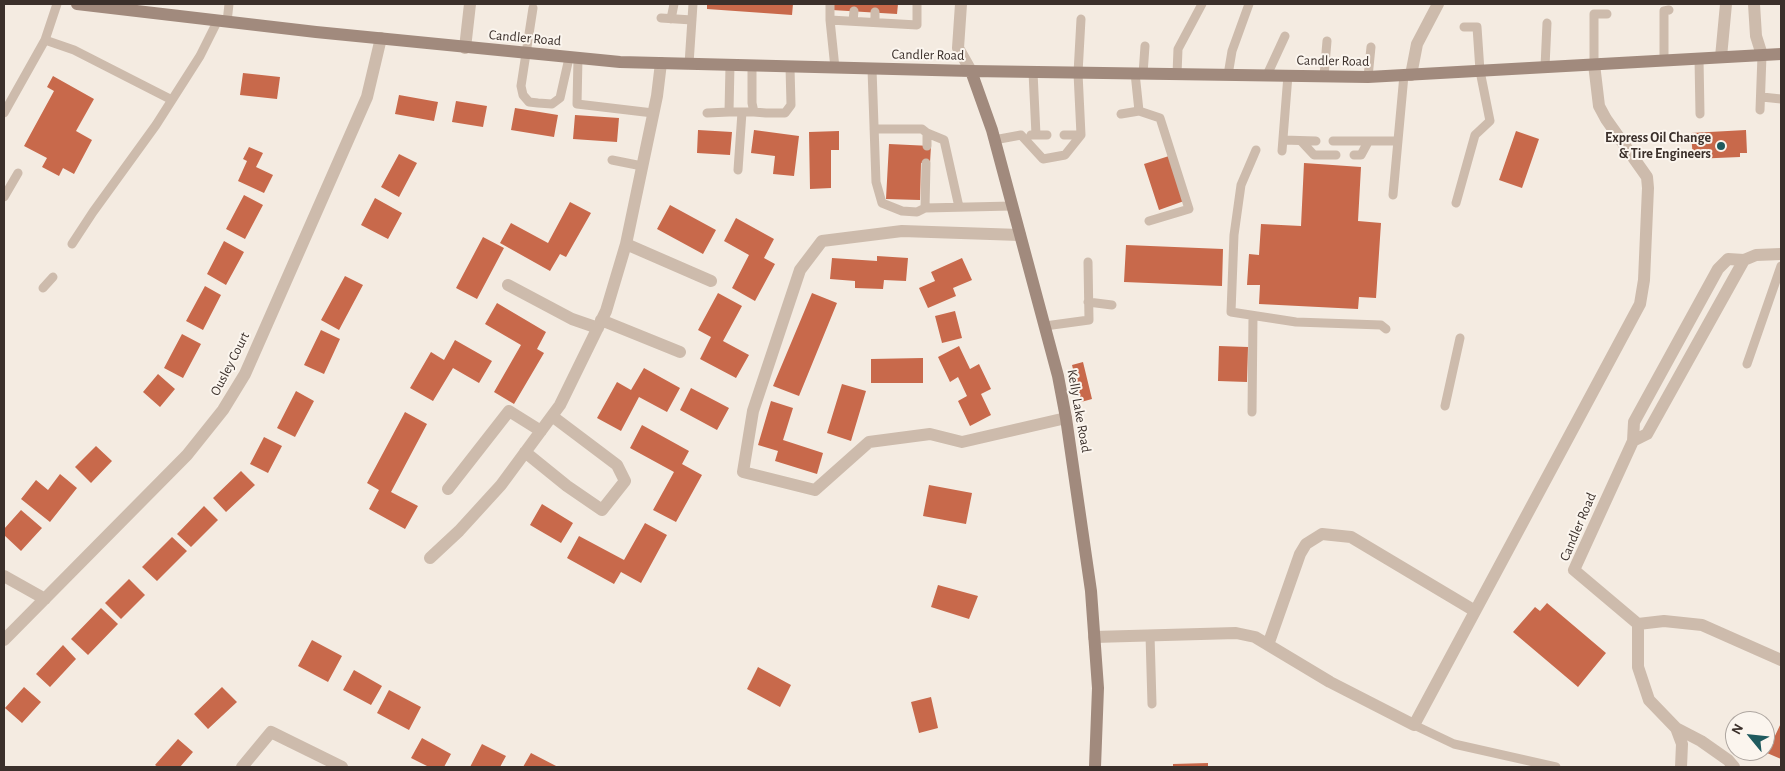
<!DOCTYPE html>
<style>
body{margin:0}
#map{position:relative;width:1785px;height:771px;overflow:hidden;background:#f4ebe1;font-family:"Alegreya Sans",sans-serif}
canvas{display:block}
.frame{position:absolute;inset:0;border:5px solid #3b302b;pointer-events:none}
.north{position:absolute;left:1725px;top:711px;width:50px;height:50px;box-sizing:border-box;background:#fbf5ee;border:1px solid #aea6a0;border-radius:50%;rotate:298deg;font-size:14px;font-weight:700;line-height:20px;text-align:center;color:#3b302b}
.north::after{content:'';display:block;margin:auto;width:18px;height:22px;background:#1f5a5e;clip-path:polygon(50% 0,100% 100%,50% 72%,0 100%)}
</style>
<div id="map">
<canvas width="1785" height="771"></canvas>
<div class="frame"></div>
<div class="north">N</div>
</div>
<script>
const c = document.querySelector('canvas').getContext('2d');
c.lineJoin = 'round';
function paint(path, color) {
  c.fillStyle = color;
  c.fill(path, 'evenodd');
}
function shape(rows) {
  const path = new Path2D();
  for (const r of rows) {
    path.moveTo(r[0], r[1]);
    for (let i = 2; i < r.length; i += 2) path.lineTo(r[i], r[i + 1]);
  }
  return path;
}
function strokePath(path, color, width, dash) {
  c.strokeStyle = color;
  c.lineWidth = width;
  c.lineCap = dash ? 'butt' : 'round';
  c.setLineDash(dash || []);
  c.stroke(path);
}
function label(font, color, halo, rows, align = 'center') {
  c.font = font + ' "Alegreya Sans",sans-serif';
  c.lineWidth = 4;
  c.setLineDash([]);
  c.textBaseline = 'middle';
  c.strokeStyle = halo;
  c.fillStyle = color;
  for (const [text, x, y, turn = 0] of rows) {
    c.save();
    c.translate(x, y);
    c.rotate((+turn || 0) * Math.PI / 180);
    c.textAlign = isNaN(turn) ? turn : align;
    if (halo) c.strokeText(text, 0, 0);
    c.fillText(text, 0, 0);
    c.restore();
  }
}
const building = shape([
 [707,4,793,4,792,15,707,9],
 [832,4,898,4,897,14,832,10],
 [243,73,280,77,277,99,240,95],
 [53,76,94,99,76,131,92,140,74,174,63,168,59,176,42,167,47,158,24,146,54,91,47,87],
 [399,95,438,102,434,121,395,114],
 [456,101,487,106,483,127,452,122],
 [515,108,558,115,554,137,511,130],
 [575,115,619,118,617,142,573,139],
 [698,130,732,132,730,155,697,153],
 [754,130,799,136,794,176,773,174,775,156,751,153],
 [1746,130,1747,153,1740,153,1740,157,1693,159,1691,133],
 [839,131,839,150,831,150,831,188,810,189,809,132],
 [1516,131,1539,139,1522,188,1499,180],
 [889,144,931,146,930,163,921,163,920,200,886,199],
 [249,147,263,153,256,167,273,175,264,193,238,181,247,161,243,159],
 [399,154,417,163,399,197,381,187],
 [1169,156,1184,201,1159,210,1144,164],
 [1304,163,1361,167,1358,221,1381,223,1376,298,1359,297,1358,309,1259,304,1260,285,1247,285,1249,254,1259,255,1261,224,1301,226],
 [244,195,263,205,245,239,226,229],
 [375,198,402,213,388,239,361,225],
 [570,202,591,213,566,257,560,254,550,271,500,243,511,223,548,243],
 [670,205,716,230,703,254,657,229],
 [736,218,774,239,764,258,775,264,755,301,732,288,749,255,724,241],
 [483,237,504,248,477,299,456,288],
 [224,241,244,252,226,285,207,274],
 [1126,245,1223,249,1222,286,1124,282],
 [877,256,908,258,906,281,884,280,883,289,855,288,855,281,830,279,832,258,877,261],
 [962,258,972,280,953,288,956,296,928,308,919,288,935,281,931,272],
 [345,276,363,285,339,330,321,320],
 [205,286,221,295,203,330,186,321],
 [718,293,742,306,723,341,749,355,736,378,700,359,711,337,698,330],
 [812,293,837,303,799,396,773,386],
 [497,303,546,332,537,349,544,353,514,404,494,392,521,345,485,324],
 [955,311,962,338,942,343,935,316],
 [321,330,340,339,324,374,304,365],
 [182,334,201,344,183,378,164,368],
 [455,340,492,361,479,383,453,368,433,401,410,388,431,352,444,360],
 [959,346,970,369,979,364,991,389,981,394,991,415,970,426,958,401,967,396,958,377,950,382,938,357],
 [1219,346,1248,347,1247,382,1218,381],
 [923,358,923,383,871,383,871,359],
 [1083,362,1092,399,1081,402,1072,365],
 [644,368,680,388,667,412,639,397,621,431,597,418,617,382,631,390],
 [158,374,175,389,160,407,143,392],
 [842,384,866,391,851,441,827,433],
 [691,388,729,408,717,430,680,410],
 [296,391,314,401,295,437,277,428],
 [771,401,793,408,783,440,823,453,817,474,775,461,778,451,758,445],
 [405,412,427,424,391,492,418,506,405,529,369,509,379,490,367,483],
 [642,425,689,451,682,464,702,475,676,522,653,510,674,472,630,448],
 [264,437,282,446,268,473,250,464],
 [96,446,112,461,91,483,75,467],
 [241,471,255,485,226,512,213,498],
 [60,474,77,488,50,522,21,499,36,480,48,490],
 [929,485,972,493,966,524,923,516],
 [542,504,573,523,561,543,530,525],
 [204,506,218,520,191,547,177,534],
 [21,510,42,528,21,551,4,535,4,529],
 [645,523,667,535,641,583,621,572,614,584,567,558,579,536,624,560],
 [172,537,187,551,157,581,142,567],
 [129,579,145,595,121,619,105,603],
 [938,585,978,596,969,619,931,607],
 [1547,603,1606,653,1578,687,1513,632,1535,607,1540,611],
 [101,608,118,624,88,655,71,639],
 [312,640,342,656,328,682,298,666],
 [63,645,76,659,50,687,36,674],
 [758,667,791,685,780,707,747,689],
 [354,670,382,686,371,705,343,690],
 [24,687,41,702,22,723,5,708],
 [222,687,237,702,208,729,194,714],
 [389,690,421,707,409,730,377,713],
 [931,697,938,728,919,733,911,702],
 [1781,723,1781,759,1767,753],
 [422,738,451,754,444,767,429,767,411,758],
 [178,739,193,752,180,767,158,767,155,765],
 [482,744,506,756,500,767,470,767],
 [531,753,558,767,523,767],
 [1208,763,1208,767,1173,767,1173,764]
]);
const lane = shape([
 [830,4,830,20,835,68],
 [533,8,521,86,523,95,529,102,538,103,552,104,560,98,569,58],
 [661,18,692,20],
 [671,19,674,4],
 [830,20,917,25,917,4],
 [853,21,854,11],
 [227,22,229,4],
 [875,22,875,12],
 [45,40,74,50,172,100],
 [578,58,577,104,653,113],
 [1699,58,1700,114],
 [1664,60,1664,11,1669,10],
 [689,64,693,4],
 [1594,64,1594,14,1607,14],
 [730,65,729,112,754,112],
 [752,66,752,103,754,112,766,113,785,113,791,105,790,67],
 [1545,67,1547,23],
 [872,69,876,182,882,203,902,211,917,212,925,208,1012,206],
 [1033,72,1036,135],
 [1135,73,1139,111],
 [1143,74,1145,46],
 [1177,74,1178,49,1202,4],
 [1228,75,1232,51,1249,4],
 [1267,75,1285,36],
 [1324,76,1327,41],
 [1368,77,1371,47],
 [1762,97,1781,99],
 [1760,110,1762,55],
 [4,113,45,40,57,4],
 [707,113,729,112],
 [1121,114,1139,111,1160,118,1189,209,1149,221],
 [874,129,922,129,927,133,927,146],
 [927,133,944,140,959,207],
 [1031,135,1047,135],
 [1064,135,1081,135],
 [994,140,1021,135,1043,159,1065,155,1081,135,1078,73,1081,19],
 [1283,140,1316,141],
 [1301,141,1314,155,1336,155],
 [1333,141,1398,141],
 [1256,150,1241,185,1234,235,1231,312,1296,322,1381,325,1386,329],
 [1282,151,1288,75],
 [1354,155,1361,155,1368,142],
 [612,160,642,166],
 [738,170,742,112],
 [1393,195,1404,75],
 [4,197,18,173],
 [1456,203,1475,135,1490,121,1480,71,1477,27,1464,27],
 [925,208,926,163],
 [72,244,93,212,156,125,200,56,218,20],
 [43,288,53,277],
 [1088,302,1112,305],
 [1045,326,1089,320,1088,262],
 [1747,364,1781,266],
 [1445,406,1460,338],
 [1252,412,1253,316],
 [1150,635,1152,704],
 [1414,725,1454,744,1556,767]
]);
const street = shape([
 [961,4,958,48,971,71],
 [1754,4,1756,36,1762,55],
 [465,48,470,4],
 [1721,57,1726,4],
 [1411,75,1417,44,1438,4],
 [1020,235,902,231,822,241,800,270,753,411,743,472,815,490,869,442,930,434,962,442,1066,418],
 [626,244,711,281],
 [508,285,572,319,598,328],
 [601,320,680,352],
 [1633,441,1647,434,1744,260],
 [525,452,567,486,602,510,625,481,617,465,552,416],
 [448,489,509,411,541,431],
 [430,558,459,531,501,485,560,405,606,311,626,244,657,96,661,63],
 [4,576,45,599],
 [1638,624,1664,621,1702,625,1781,660],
 [1094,637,1236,633,1255,637,1330,682,1414,725,1640,304,1644,280,1648,188,1647,177,1606,119,1599,106,1594,64],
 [4,640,187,455,223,410,245,374,367,97,381,38],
 [1268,645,1300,554,1306,544,1322,534,1351,537,1475,611],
 [1676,728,1701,741,1728,760,1734,767],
 [242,767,271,732,342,767],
 [1681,767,1682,744,1676,728,1649,700,1638,667,1638,624,1574,570,1633,441,1634,422,1718,269,1728,259,1744,260,1756,255,1781,254]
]);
const secondary = shape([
 [77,4,316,32,620,62,971,71,1368,77,1781,54],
 [971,71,992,130,1058,376,1066,418,1091,591,1098,688,1095,767]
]);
const markers = [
 [1721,146,5,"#1f5a5e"]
];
const streetNames = [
 ["Candler Road",525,38,5],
 ["Candler Road",928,55,1],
 ["Candler Road",1333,61,1],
 ["Ousley Court",230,364,-63],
 ["Kelly Lake Road",1079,411,80],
 ["Candler Road",1578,527,-67]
];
const poiNames = [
 ["Express Oil Change",1711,138],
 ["& Tire Engineers",1711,154]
];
paint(building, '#c8694b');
strokePath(lane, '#cdbbac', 9);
strokePath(street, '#cdbbac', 12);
strokePath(secondary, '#a18a7d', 12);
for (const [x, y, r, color] of markers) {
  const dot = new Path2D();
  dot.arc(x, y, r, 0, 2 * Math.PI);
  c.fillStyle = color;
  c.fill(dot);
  strokePath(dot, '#fbf5ee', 2);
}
label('14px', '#3b302b', '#fbf5ee', streetNames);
label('bold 14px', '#3b302b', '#fbf5ee', poiNames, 'right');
</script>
